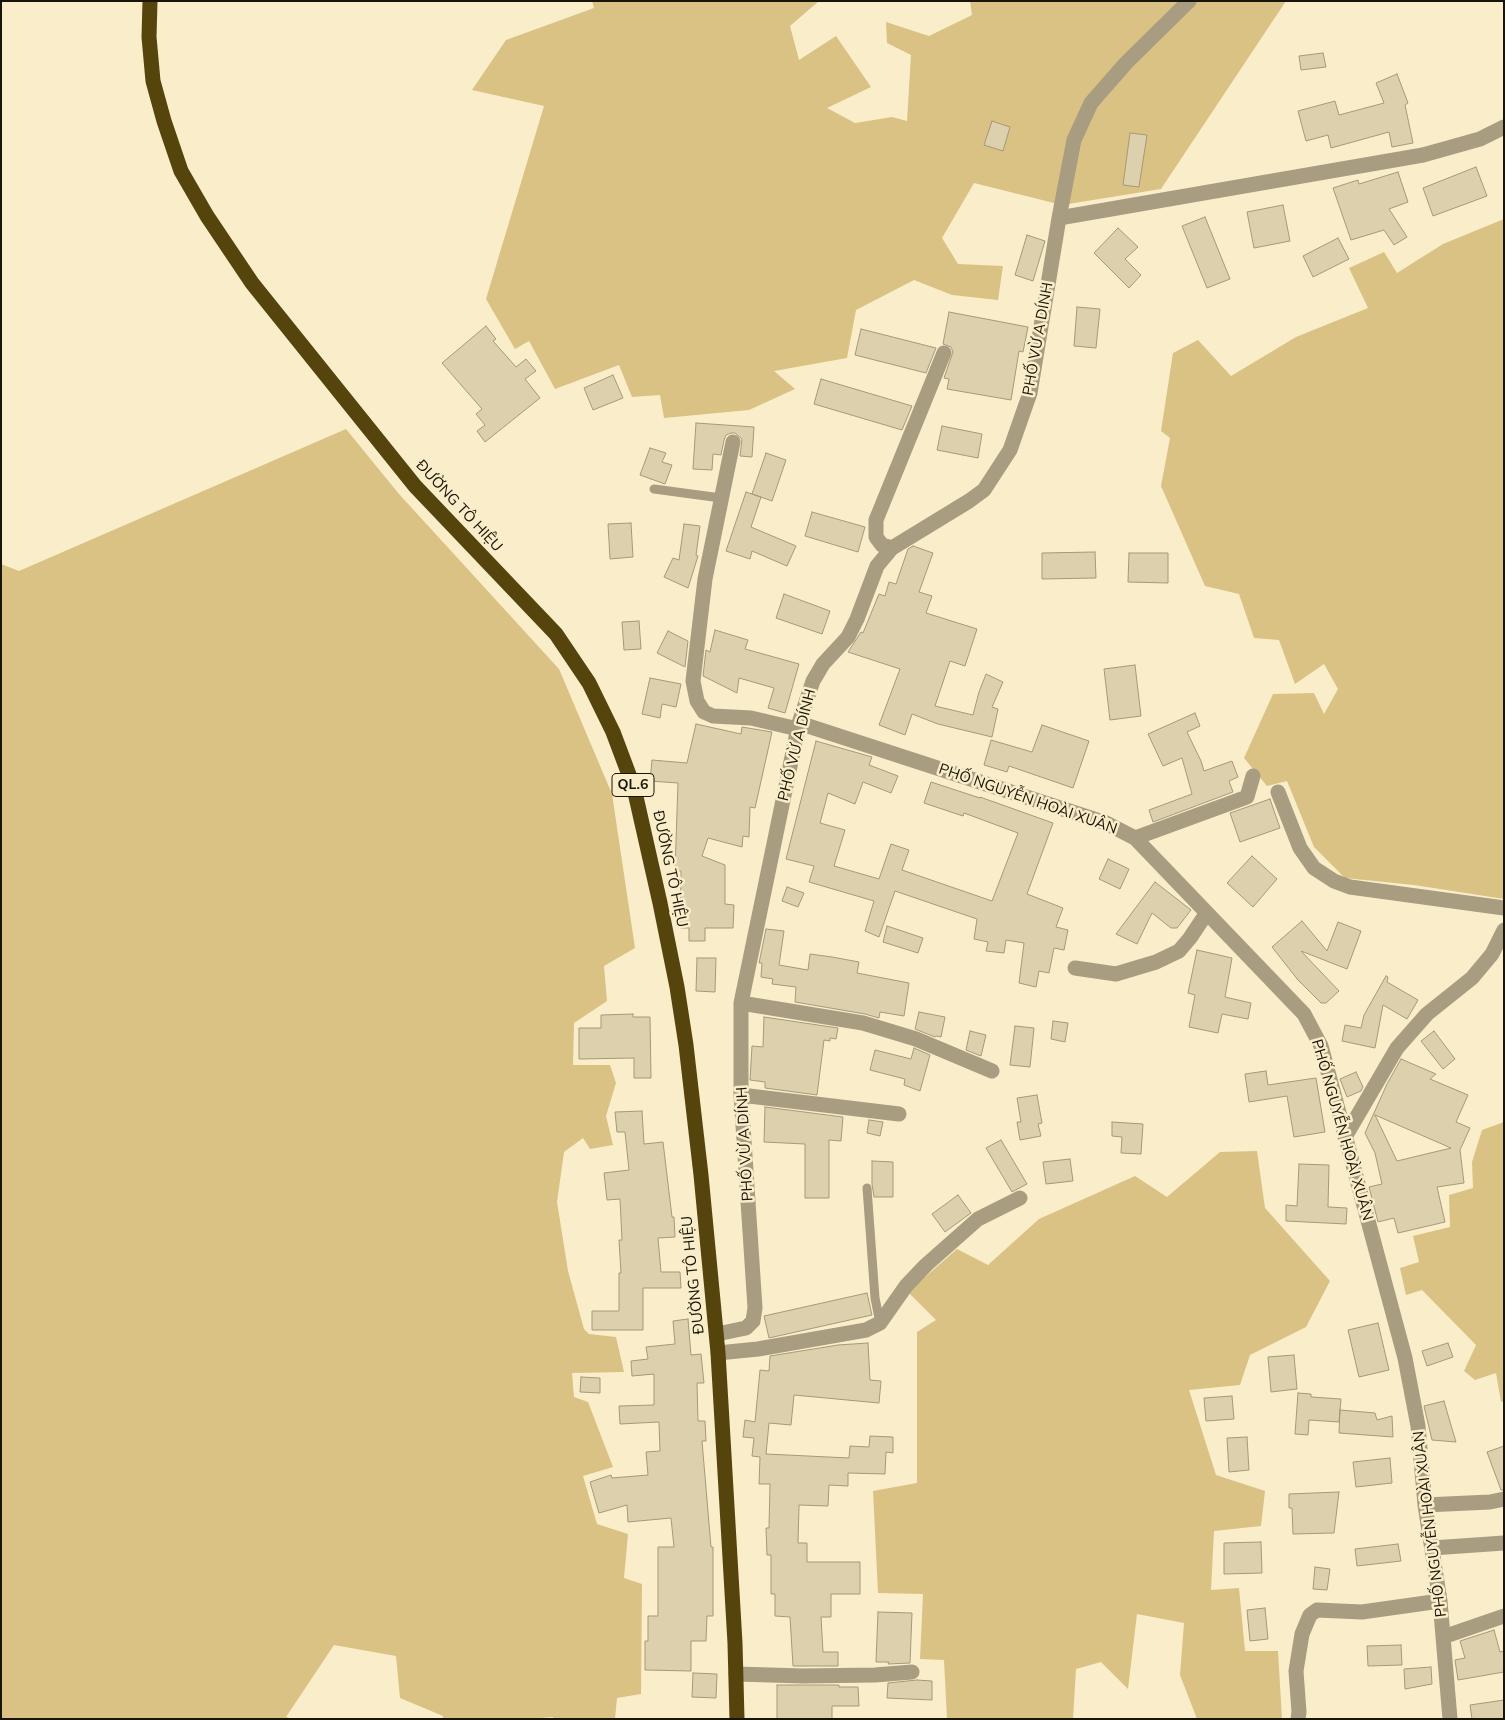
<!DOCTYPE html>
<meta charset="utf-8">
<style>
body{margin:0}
#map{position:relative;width:1505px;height:1720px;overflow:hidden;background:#faedca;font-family:Mulish,sans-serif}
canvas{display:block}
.frame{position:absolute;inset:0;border:2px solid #181407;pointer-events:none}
</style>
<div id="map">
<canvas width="1505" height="1720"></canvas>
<div class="frame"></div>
</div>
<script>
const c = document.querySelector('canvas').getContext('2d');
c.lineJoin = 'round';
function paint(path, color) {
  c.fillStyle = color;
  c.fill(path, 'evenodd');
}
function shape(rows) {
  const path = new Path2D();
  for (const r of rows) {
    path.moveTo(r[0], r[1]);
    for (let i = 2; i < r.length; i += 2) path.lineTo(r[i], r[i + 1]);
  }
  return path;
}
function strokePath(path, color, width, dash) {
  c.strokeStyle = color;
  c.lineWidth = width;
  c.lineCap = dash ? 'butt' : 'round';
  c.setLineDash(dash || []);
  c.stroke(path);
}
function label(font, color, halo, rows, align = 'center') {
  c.font = font + ' Mulish,sans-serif';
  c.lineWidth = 5;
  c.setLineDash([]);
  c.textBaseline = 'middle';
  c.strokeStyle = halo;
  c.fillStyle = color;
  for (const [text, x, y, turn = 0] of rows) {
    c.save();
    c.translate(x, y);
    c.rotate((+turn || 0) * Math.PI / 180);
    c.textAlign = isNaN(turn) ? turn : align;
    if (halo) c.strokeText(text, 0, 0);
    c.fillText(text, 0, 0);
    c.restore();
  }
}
const green = shape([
 [592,1,819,1,790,26,799,60,836,36,871,87,827,108,855,123,892,117,907,121,911,55,887,43,886,22,929,36,972,15,970,1,1286,1,1161,189,1062,205,974,183,942,238,958,264,1003,266,998,300,952,295,914,280,856,310,847,358,774,371,795,389,749,410,664,418,660,395,632,397,619,365,555,389,529,341,515,349,486,299,544,106,472,90,506,40,594,8],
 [1504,219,1504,899,1414,885,1345,878,1314,847,1287,781,1267,786,1244,758,1273,694,1314,693,1324,714,1338,689,1324,664,1295,684,1279,640,1254,638,1239,594,1205,586,1161,486,1170,438,1161,431,1173,353,1198,340,1231,376,1296,337,1368,308,1349,268,1384,252,1397,273,1443,244],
 [346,429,399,494,559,669,612,794,635,948,604,966,607,1001,574,1023,573,1065,610,1065,616,1083,606,1116,613,1145,590,1149,583,1138,564,1152,557,1202,568,1271,584,1329,589,1334,616,1337,624,1372,572,1373,574,1397,588,1402,613,1467,583,1476,597,1524,628,1534,624,1578,642,1584,641,1694,617,1698,615,1719,553,1719,553,1717,530,1719,443,1719,443,1716,400,1698,396,1656,334,1645,286,1717,293,1719,1,1719,1,564,19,571],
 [1504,1122,1504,1401,1501,1402,1496,1373,1475,1380,1464,1371,1476,1345,1422,1290,1406,1295,1400,1268,1419,1262,1413,1236,1450,1227,1449,1195,1473,1188,1472,1162,1482,1130],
 [1257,1151,1265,1208,1330,1281,1306,1327,1250,1355,1240,1385,1189,1390,1216,1475,1265,1491,1261,1526,1214,1531,1211,1590,1239,1588,1245,1651,1278,1651,1282,1719,1197,1719,1180,1675,1184,1623,1137,1614,1128,1689,1101,1662,1076,1669,1073,1719,947,1719,944,1660,920,1659,923,1594,878,1593,873,1491,917,1483,917,1332,936,1320,908,1292,957,1249,988,1265,1039,1219,1135,1176,1167,1197,1220,1152]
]);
const building = shape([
 [1323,53,1326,67,1301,70,1299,56,1323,53],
 [1397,74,1408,103,1405,105,1413,143,1392,147,1389,132,1331,148,1328,135,1306,141,1298,111,1335,101,1339,115,1384,103,1376,83,1397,74],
 [992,121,1010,127,1003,151,984,145,992,121],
 [1130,133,1147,135,1139,187,1123,185,1130,133],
 [1476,167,1487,196,1433,216,1423,188,1476,167],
 [1398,172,1408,202,1389,209,1407,237,1394,245,1384,230,1351,240,1333,188,1358,180,1359,184,1398,172],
 [1283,205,1290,241,1254,248,1247,212,1283,205],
 [1205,217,1230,279,1207,288,1182,226,1205,217],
 [1118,228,1138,247,1125,259,1141,275,1129,288,1094,253,1118,228],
 [1027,235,1045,241,1033,281,1015,275,1027,235],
 [1338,238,1349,259,1313,277,1303,256,1338,238],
 [1077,307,1100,309,1096,348,1074,346,1077,307],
 [949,312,1028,327,1023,352,1019,351,1011,400,947,389,949,379,944,378,953,352,951,347,943,344,949,312],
 [486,326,496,339,493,341,516,367,526,359,536,371,525,379,540,398,485,442,477,431,485,425,476,414,482,409,442,363,486,326],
 [861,329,936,348,926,373,855,355,861,329],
 [613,375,623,398,593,410,584,388,613,375],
 [821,379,912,406,902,430,814,404,821,379],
 [696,423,754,427,752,457,740,456,742,439,735,433,731,433,726,435,724,440,721,455,713,454,712,470,693,469,696,423],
 [942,426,982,434,978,458,937,450,942,426],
 [650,448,666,453,662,462,672,465,665,484,640,475,650,448],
 [766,453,786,460,772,501,752,494,766,453],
 [746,492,761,497,751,527,796,546,787,566,752,551,750,559,726,551,746,492],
 [812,512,865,527,858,552,805,536,812,512],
 [631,523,633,557,610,559,608,524,631,523],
 [684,524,700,526,696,555,698,556,688,588,664,577,673,558,679,560,684,524],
 [913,546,933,553,919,592,932,596,926,613,977,629,965,666,950,661,935,706,973,715,979,692,986,674,1003,682,992,707,998,709,992,737,938,724,912,714,905,735,879,725,900,669,848,652,861,632,863,633,879,594,885,596,889,582,896,584,908,549,913,546],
 [1095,552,1096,578,1042,579,1042,553,1095,552],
 [1129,553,1168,553,1168,583,1128,582,1129,553],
 [784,594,830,611,822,634,776,618,784,594],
 [639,621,641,649,624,650,622,622,639,621],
 [715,630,748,640,745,649,799,664,785,713,768,708,774,688,739,678,737,693,703,676,706,650,710,652,715,630],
 [668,631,688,641,685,667,657,653,668,631],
 [1135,665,1141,716,1110,720,1104,669,1135,665],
 [650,678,681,684,676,707,662,704,660,718,642,714,650,678],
 [1195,713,1200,726,1187,732,1201,761,1204,771,1232,761,1238,777,1229,781,1233,792,1153,822,1149,810,1192,794,1182,758,1163,766,1148,734,1195,713],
 [696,724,741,734,742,727,772,732,755,808,750,807,749,837,743,836,742,847,708,838,702,856,725,865,725,904,734,905,733,928,705,928,705,941,689,941,689,928,680,928,681,871,675,871,678,783,650,781,652,760,687,763,696,724],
 [1042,725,1089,741,1073,788,1009,766,1007,772,984,765,991,740,1032,752,1042,725],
 [816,741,872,757,869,765,898,776,891,793,863,782,855,804,828,793,820,823,845,830,834,866,879,879,891,844,909,850,902,870,992,901,1018,833,964,813,963,816,924,803,931,782,980,798,980,797,1053,823,1027,894,1063,908,1056,927,1068,930,1064,950,1054,948,1049,973,1039,971,1036,987,1019,983,1024,943,1006,940,1004,953,986,951,988,942,974,939,977,919,895,891,879,937,865,931,874,901,809,882,814,866,786,859,816,741],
 [1270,799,1280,828,1240,842,1230,813,1270,799],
 [1252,856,1277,879,1253,907,1227,883,1252,856],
 [1108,859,1129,869,1120,889,1099,879,1108,859],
 [1155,882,1191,910,1177,928,1171,928,1152,913,1137,944,1116,934,1155,882],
 [787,887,804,893,798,907,782,901,787,887],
 [1302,921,1327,951,1338,922,1361,931,1347,969,1301,951,1339,991,1326,1003,1321,1003,1298,980,1272,947,1302,921],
 [887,926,923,938,918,953,883,942,887,926],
 [766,929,784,931,779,965,808,970,810,954,832,957,859,962,857,973,909,983,904,1016,880,1012,879,1018,865,1014,795,1002,796,987,772,984,773,979,761,977,762,963,759,963,766,929],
 [1197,950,1232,958,1225,997,1251,1003,1248,1019,1222,1014,1218,1033,1189,1027,1195,995,1188,993,1197,950],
 [697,958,716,958,715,992,696,991,697,958],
 [1386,976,1388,977,1387,982,1418,1000,1407,1019,1383,1005,1375,1048,1342,1041,1345,1025,1361,1028,1364,1015,1386,976],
 [919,1012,945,1017,941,1037,936,1036,935,1037,915,1029,919,1012],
 [633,1014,633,1017,650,1017,651,1078,634,1078,634,1058,579,1059,579,1028,601,1028,601,1015,633,1014],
 [764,1017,838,1028,836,1039,830,1038,830,1041,824,1040,817,1095,765,1088,765,1082,750,1080,752,1046,763,1047,764,1017],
 [1053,1021,1068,1023,1065,1042,1051,1039,1053,1021],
 [1015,1026,1034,1028,1030,1067,1010,1065,1015,1026],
 [970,1031,986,1035,981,1056,966,1050,970,1031],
 [1434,1031,1455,1059,1443,1069,1421,1041,1434,1031],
 [914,1048,930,1055,920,1091,904,1085,905,1079,870,1070,875,1050,911,1059,914,1048],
 [1401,1059,1436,1074,1430,1079,1468,1095,1456,1122,1470,1128,1460,1150,1464,1183,1437,1187,1445,1222,1398,1233,1394,1218,1378,1222,1369,1187,1382,1184,1375,1153,1365,1133,1387,1084,1401,1059],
 [1375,1115,1451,1148,1397,1161,1375,1115],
 [1266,1071,1268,1085,1316,1078,1325,1132,1294,1137,1287,1096,1249,1102,1245,1074,1266,1071],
 [1356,1072,1363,1087,1361,1091,1347,1097,1340,1079,1356,1072],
 [1037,1095,1042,1123,1038,1124,1041,1136,1020,1140,1017,1122,1021,1122,1017,1098,1037,1095],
 [765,1107,843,1117,841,1141,829,1140,829,1198,805,1198,805,1144,764,1142,765,1107],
 [642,1111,644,1144,663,1142,672,1217,674,1217,675,1237,658,1238,661,1272,680,1272,681,1288,643,1288,643,1330,592,1330,592,1311,619,1311,619,1273,621,1273,619,1240,622,1240,620,1199,607,1200,604,1173,629,1170,625,1132,617,1132,615,1112,642,1111],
 [869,1120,883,1122,880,1136,867,1133,869,1120],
 [1112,1122,1143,1124,1141,1154,1121,1153,1122,1137,1112,1136,1112,1122],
 [1001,1140,1027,1184,1012,1192,986,1148,1001,1140],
 [1070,1159,1073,1181,1046,1184,1043,1162,1070,1159],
 [872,1161,893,1162,893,1197,874,1197,872,1184,872,1161],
 [1299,1164,1329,1165,1328,1207,1347,1208,1346,1224,1286,1221,1286,1205,1297,1206,1299,1164],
 [958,1195,971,1213,945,1232,932,1214,958,1195],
 [867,1293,872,1315,769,1338,764,1316,867,1293],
 [688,1319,691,1355,701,1354,704,1383,697,1383,698,1421,705,1421,706,1441,702,1441,711,1547,713,1547,713,1616,707,1616,706,1641,691,1641,691,1671,645,1670,645,1641,648,1641,648,1616,658,1616,658,1547,674,1547,671,1518,628,1522,627,1505,599,1513,590,1482,611,1475,612,1478,648,1475,646,1452,660,1451,659,1422,620,1424,619,1406,654,1405,654,1374,632,1376,631,1361,648,1359,646,1347,675,1344,673,1321,688,1319],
 [1378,1323,1389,1370,1359,1377,1348,1330,1378,1323],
 [868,1343,870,1380,881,1381,879,1403,794,1395,791,1425,769,1423,766,1454,849,1458,850,1446,869,1447,870,1436,893,1437,893,1453,886,1452,885,1474,848,1473,848,1486,829,1485,828,1506,799,1505,798,1543,807,1543,807,1562,860,1562,860,1594,831,1594,831,1617,821,1617,823,1652,838,1652,838,1666,793,1666,790,1617,775,1616,775,1594,771,1594,771,1555,767,1555,766,1528,769,1528,770,1484,759,1484,760,1457,752,1456,754,1438,743,1437,745,1420,755,1422,760,1370,769,1371,770,1356,838,1345,868,1343],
 [1448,1343,1453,1357,1427,1366,1422,1351,1448,1343],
 [1294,1355,1297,1389,1271,1392,1268,1357,1294,1355],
 [581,1377,600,1378,600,1393,580,1392,581,1377],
 [1298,1393,1311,1394,1311,1397,1341,1399,1339,1422,1309,1420,1308,1435,1295,1434,1298,1393],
 [1232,1396,1234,1419,1206,1421,1204,1398,1232,1396],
 [1444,1401,1450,1422,1456,1442,1432,1440,1424,1406,1444,1401],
 [1340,1410,1375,1413,1377,1420,1392,1416,1393,1437,1339,1433,1340,1410],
 [1247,1437,1249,1470,1229,1472,1227,1438,1247,1437],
 [1504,1446,1504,1490,1501,1490,1487,1452,1504,1446],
 [1390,1458,1392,1483,1356,1487,1353,1462,1390,1458],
 [1339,1492,1334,1533,1293,1534,1292,1508,1289,1508,1289,1494,1339,1492],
 [1261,1542,1262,1573,1224,1574,1224,1543,1261,1542],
 [1398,1544,1401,1561,1357,1566,1355,1549,1398,1544],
 [1315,1567,1330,1569,1327,1590,1313,1589,1315,1567],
 [1265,1608,1268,1639,1250,1641,1247,1610,1265,1608],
 [878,1612,912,1613,910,1663,888,1664,889,1662,876,1662,878,1612],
 [1494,1630,1500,1652,1504,1651,1504,1672,1458,1680,1455,1660,1465,1658,1460,1641,1494,1630],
 [1401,1645,1402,1665,1368,1666,1367,1646,1401,1645],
 [1431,1667,1432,1684,1405,1689,1404,1669,1431,1667],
 [693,1673,717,1674,716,1698,692,1697,693,1673],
 [917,1680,932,1681,932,1700,887,1698,888,1683,917,1680],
 [777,1685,839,1685,839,1687,858,1687,859,1706,832,1706,832,1719,777,1719,777,1685],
 [1504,1700,1504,1719,1472,1719,1470,1705,1504,1700]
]);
const lane = shape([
 [654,489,721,498],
 [867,1188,875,1298,880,1323]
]);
const street = shape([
 [1059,218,1423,155,1480,139,1504,127],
 [733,442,705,579,693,681,697,701,704,712,713,716,751,718,798,729],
 [892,548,882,545,876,537,876,520,944,353],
 [799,723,1106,823,1135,838,1304,1014,1321,1046,1405,1358,1418,1426,1425,1505,1440,1601,1450,1719],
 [1278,792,1300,848,1314,868,1334,881,1350,887,1504,908],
 [1135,838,1247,797,1253,776],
 [1075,968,1116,974,1156,962,1179,951,1190,938,1206,914],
 [741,1003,863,1023,916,1039,992,1071],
 [741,1095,899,1114],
 [1345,1137,1397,1048,1427,1014,1472,978,1492,954,1504,930],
 [717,1334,746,1328,753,1321,755,1308,741,1095,741,1003,799,723,813,681,823,664,848,637,857,619,877,566,892,548,969,501,984,490,1010,450,1030,393,1059,218,1074,140,1091,103,1126,63,1189,1],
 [718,1353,758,1349,866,1330,880,1323,906,1286,926,1265,978,1219,1020,1198],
 [1425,1505,1490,1502,1504,1499],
 [1432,1548,1504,1543],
 [1443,1637,1504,1616],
 [736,1674,803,1676,875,1675,912,1672],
 [1298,1719,1299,1712,1296,1671,1302,1634,1310,1615,1317,1610,1362,1612,1440,1601]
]);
const highway = shape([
 [150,1,149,37,153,81,164,121,181,171,207,216,252,283,415,486,556,634,589,683,613,732,634,788,660,903,677,987,686,1045,701,1175,718,1353,735,1643,737,1719]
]);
const shields = [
 [633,785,42]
];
const shieldNames = [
 ["QL.6",633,785]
];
const streetNames = [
 ["PHỐ VỪ A DÍNH",1038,339,-80],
 ["ĐƯỜNG TÔ HIỆU",459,506,47],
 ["PHỐ VỪ A DÍNH",797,745,-76],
 ["PHỐ NGUYỄN HOÀI XUÂN",1028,799,19],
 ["ĐƯỜNG TÔ HIỆU",670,869,78],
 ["PHỐ NGUYỄN HOÀI XUÂN",1342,1130,74],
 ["PHỐ VỪ A DÍNH",745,1144,-93],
 ["ĐƯỜNG TÔ HIỆU",693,1275,-96],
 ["PHỐ NGUYỄN HOÀI XUÂN",1430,1524,-97]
];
paint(green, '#d9c284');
paint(building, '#ddd0ad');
strokePath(building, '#a59978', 1);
strokePath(lane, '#a89d81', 9);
strokePath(street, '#a89d81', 15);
strokePath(highway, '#55440c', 15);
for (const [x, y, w] of shields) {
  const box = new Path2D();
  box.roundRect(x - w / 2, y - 11.5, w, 23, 4);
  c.fillStyle = '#faedca';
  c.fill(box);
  strokePath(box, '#181407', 1);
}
label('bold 14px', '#181407', null, shieldNames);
label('15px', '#181407', '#faedca', streetNames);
</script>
